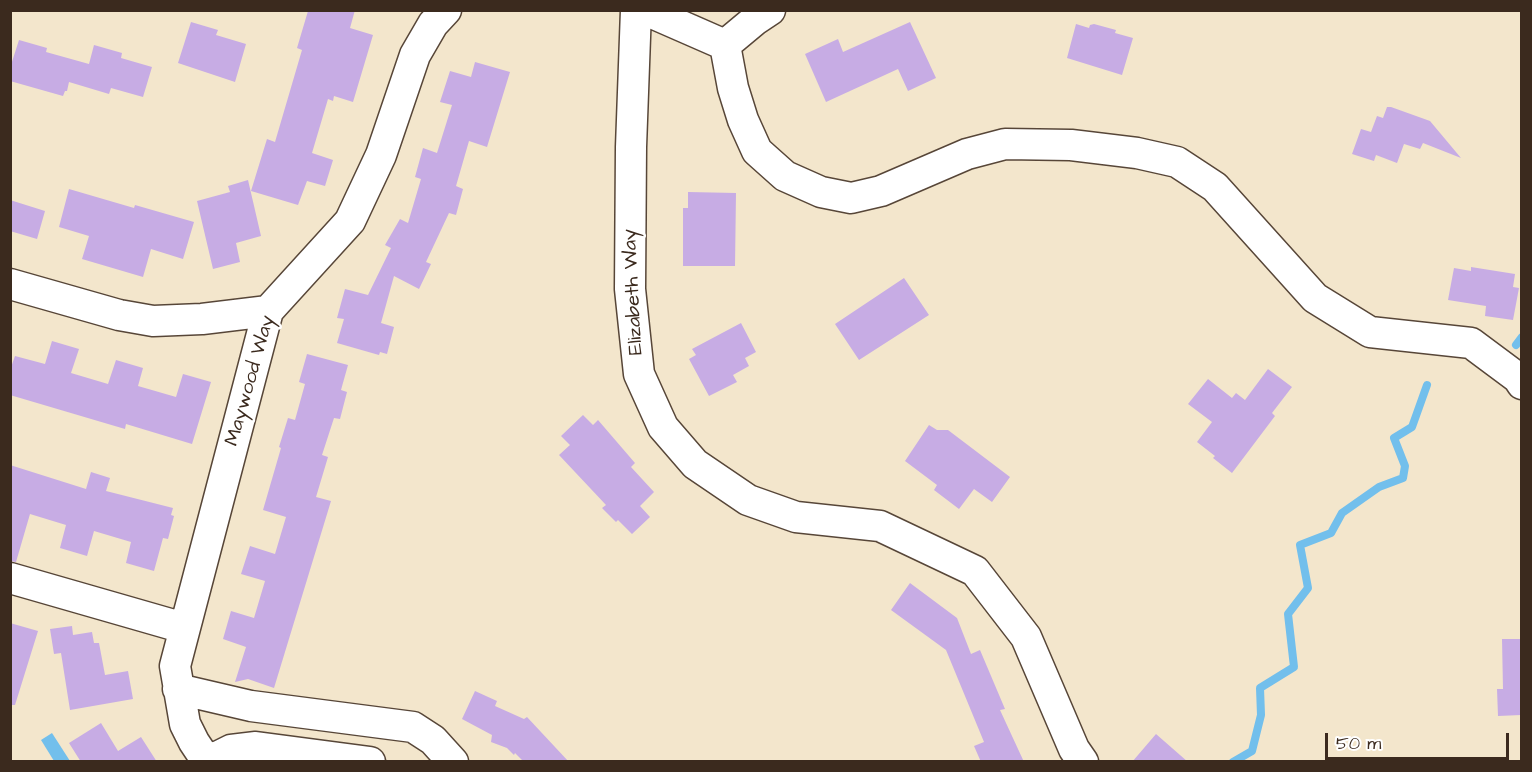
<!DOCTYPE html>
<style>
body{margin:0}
#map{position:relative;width:1532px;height:772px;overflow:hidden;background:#f3e6cc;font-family:"Architects Daughter",sans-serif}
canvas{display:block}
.frame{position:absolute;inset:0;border:12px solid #3b2a1e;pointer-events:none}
.scale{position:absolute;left:1325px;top:733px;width:184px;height:27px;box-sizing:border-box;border:3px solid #3b2a1e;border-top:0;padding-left:8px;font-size:18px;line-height:21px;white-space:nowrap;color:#3b2a1e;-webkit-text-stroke:4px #fff;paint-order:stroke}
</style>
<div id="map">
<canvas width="1532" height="772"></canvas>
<div class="frame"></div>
<div class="scale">50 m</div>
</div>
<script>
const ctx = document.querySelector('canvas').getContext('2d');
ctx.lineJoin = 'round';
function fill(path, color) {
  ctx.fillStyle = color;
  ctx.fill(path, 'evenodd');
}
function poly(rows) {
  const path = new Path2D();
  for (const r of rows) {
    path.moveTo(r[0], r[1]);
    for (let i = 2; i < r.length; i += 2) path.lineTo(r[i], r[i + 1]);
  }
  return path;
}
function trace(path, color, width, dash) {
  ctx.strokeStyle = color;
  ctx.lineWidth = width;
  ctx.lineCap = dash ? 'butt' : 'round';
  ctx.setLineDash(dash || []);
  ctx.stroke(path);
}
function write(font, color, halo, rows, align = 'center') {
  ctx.font = font + ' "Architects Daughter",sans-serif';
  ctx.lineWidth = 5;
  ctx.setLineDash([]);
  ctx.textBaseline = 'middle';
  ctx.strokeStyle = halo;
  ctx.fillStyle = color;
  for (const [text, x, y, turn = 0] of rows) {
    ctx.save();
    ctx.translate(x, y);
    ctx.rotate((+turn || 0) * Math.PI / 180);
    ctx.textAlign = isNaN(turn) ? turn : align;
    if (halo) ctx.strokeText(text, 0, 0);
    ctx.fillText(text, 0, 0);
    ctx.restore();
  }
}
fill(poly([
 [52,733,70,761,54,761,41,740]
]), '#72bfec');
trace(poly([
 [1516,345,1522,337],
 [1233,762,1252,751,1261,715,1260,688,1294,667,1288,614,1308,588,1300,545,1331,533,1342,513,1379,487,1403,478,1405,466,1394,438,1412,427,1427,385]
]), '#72bfec', 8);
fill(poly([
 [355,10,350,28,373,35,353,102,334,96,333,101,328,99,312,153,333,160,325,186,307,181,298,205,251,191,267,139,275,142,302,50,297,48,308,11],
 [191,22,218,30,216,35,246,44,235,82,178,63],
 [910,22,936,78,908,91,898,69,826,102,805,54,838,39,843,52],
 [1076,24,1089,28,1090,25,1094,24,1116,30,1115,33,1133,38,1122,75,1067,58],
 [19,40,47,48,46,52,89,64,94,45,122,53,121,58,152,67,143,97,111,88,109,94,69,82,67,91,65,91,63,96,10,81,10,68],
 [475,62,510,72,487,147,469,141,456,186,463,189,456,215,449,213,426,262,431,264,419,289,394,276,381,323,394,327,387,354,380,352,379,355,337,343,344,319,337,318,345,289,368,295,391,248,385,245,400,219,408,223,421,179,415,177,423,148,437,153,452,105,440,102,450,71,471,77],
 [1387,107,1391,107,1430,121,1461,158,1423,143,1420,149,1404,144,1397,163,1376,155,1374,161,1352,154,1361,129,1371,132,1377,116,1383,118],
 [248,180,261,236,236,243,240,262,213,269,197,201,230,192,228,186],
 [69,189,134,208,135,205,194,222,183,259,151,249,143,277,82,259,89,236,59,227],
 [688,192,736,193,735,266,683,266,683,208,688,208],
 [10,200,45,211,37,239,10,231],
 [1471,267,1515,274,1513,287,1519,288,1513,320,1485,316,1486,306,1448,300,1454,268,1471,271],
 [904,278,929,315,859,360,835,324],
 [741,323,756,352,745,358,749,366,733,375,737,382,709,396,689,359,696,355,692,349],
 [52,341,79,349,71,373,108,384,116,360,143,368,138,386,176,397,183,374,211,382,192,444,126,424,125,429,10,395,10,370,15,356,45,364],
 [307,354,348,365,341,390,347,392,340,419,334,418,322,455,328,457,316,497,331,501,274,688,248,679,235,682,246,647,223,639,231,611,254,618,265,581,241,574,250,546,275,554,286,517,263,510,281,448,279,447,288,418,295,420,305,384,299,382],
 [1268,369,1292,387,1272,413,1275,416,1232,473,1213,458,1215,456,1197,442,1212,422,1188,404,1208,379,1232,398,1236,393,1245,400],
 [583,415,593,425,598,420,635,463,631,467,654,492,640,506,650,517,632,534,618,520,616,522,602,508,606,505,559,455,570,445,561,436],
 [929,425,937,430,948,430,1010,477,992,502,974,489,959,509,934,490,937,485,905,461],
 [10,465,86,489,91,472,110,478,106,491,173,508,171,515,174,516,168,539,163,538,154,571,126,563,131,542,94,531,87,556,60,548,66,525,30,514,16,562,10,561],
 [910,583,957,618,971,654,980,650,1005,709,1000,710,1024,762,981,762,974,746,984,742,946,650,891,610],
 [10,623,38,631,15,705,10,705],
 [72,626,73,635,92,632,94,643,99,643,105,675,128,671,133,699,70,710,61,653,54,654,50,629],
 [1502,639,1521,639,1521,715,1498,716,1497,689,1503,689],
 [475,691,497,701,495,706,524,719,527,717,569,762,524,762,515,753,514,755,507,748,491,742,492,735,462,719],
 [101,723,118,751,141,737,157,762,81,762,69,743],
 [1156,734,1188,762,1132,762]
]), '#c7ace4');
const minor = poly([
 [636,10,631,147,630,289,639,374,663,427,695,464,748,500,796,517,880,526,975,571,1026,637,1074,749,1083,762],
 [645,10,725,45],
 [770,10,755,20,725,45,733,88,743,120,757,151,785,176,821,192,851,198,881,191,967,154,1005,144,1071,145,1137,153,1177,162,1215,187,1315,298,1370,332,1471,343,1518,378,1522,384],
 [10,284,119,315,153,321,202,319,268,311],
 [10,578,184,628],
 [178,689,251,706,413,727,433,740,453,762],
 [370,762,256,747,231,750,213,759,202,754,194,742,185,724,175,666,268,311,350,221,381,155,415,55,433,24,446,10]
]);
trace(minor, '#574638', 33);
trace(minor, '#fff', 30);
write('20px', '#3b2a1e', '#fff', [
 ["Elizabeth Way",634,292,-93],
 ["Maywood Way",251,381,-74]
]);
</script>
